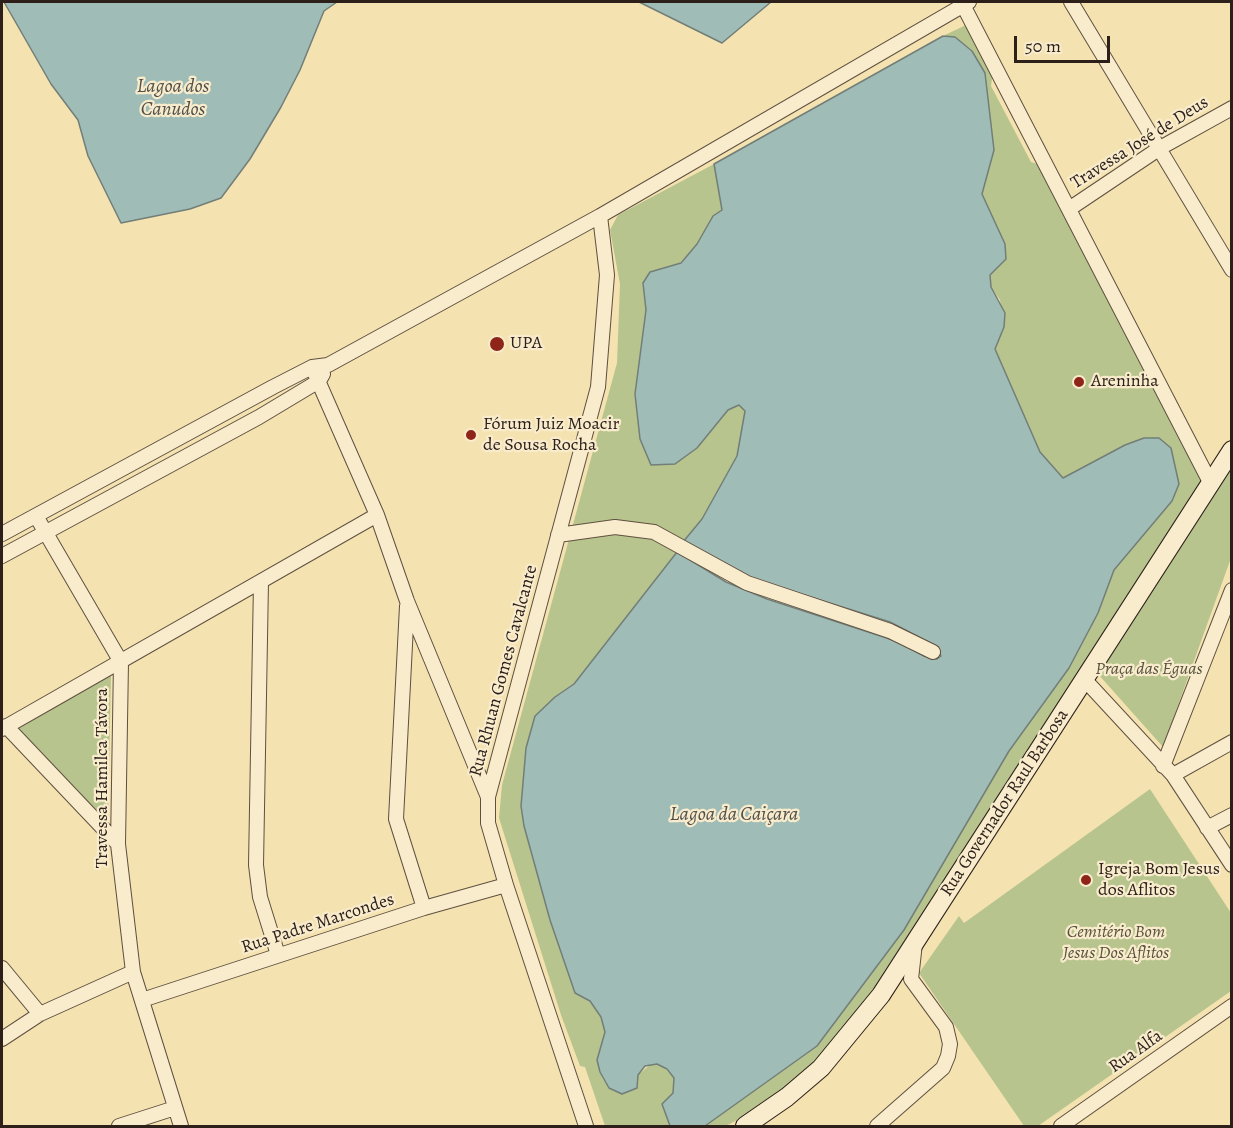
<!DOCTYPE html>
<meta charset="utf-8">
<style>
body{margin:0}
#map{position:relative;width:1233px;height:1128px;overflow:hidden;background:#f5e2b1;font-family:Alegreya,serif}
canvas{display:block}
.frame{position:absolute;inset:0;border:3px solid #2d201b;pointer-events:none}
.scale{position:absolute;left:1014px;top:36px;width:96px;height:27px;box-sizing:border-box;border:3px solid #2d201b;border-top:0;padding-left:8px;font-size:18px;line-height:21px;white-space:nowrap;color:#2d201b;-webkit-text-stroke:4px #f8eccc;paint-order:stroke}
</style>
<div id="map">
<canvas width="1233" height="1128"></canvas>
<div class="frame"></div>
<div class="scale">50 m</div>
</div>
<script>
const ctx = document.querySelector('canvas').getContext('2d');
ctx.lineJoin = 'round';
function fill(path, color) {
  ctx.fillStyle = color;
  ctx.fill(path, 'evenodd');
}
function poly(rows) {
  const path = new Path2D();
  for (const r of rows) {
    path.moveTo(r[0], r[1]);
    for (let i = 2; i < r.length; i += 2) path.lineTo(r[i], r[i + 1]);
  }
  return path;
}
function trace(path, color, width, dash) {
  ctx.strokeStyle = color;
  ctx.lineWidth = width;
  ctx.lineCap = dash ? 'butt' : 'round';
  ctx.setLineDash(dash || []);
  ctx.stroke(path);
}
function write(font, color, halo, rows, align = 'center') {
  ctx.font = font + ' Alegreya,serif';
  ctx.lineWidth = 4.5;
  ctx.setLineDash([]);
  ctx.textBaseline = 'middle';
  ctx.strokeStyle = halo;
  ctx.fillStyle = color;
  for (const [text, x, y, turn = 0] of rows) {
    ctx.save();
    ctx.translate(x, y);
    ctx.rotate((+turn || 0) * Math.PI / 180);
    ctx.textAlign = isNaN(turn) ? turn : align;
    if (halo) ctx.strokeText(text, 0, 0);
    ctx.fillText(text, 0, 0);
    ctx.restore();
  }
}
fill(poly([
 [966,25,993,72,991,86,1031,162,1044,166,1202,481,891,971,806,1071,750,1113,726,1126,705,1126,817,1046,904,930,1009,751,1069,668,1098,613,1114,570,1172,501,1082,469,1062,478,1040,452,994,349,1004,327,1000,300,991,287,990,275,1006,259,1005,244,982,194,994,150,985,73,972,50,955,37,943,36],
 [714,164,722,210,713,216,697,244,680,263,650,272,643,283,646,310,635,395,640,439,675,463,697,448,728,410,739,405,746,411,737,456,702,519,574,684,555,697,521,806,550,920,575,992,590,1001,601,1017,605,1032,597,1060,604,1081,637,1088,638,1075,651,1064,662,1065,674,1078,673,1093,662,1104,670,1126,605,1126,585,1067,580,1066,561,1015,499,818,502,785,617,363,620,284,610,230,618,215],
 [1231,468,1231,558,1163,747,1098,674],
 [111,674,108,826,17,730],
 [1150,789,1231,913,1231,991,1038,1126,1024,1126,919,973,959,916,964,923]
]), '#b8c48e');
const water = poly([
 [4,2,337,2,324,11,300,70,281,107,250,159,221,198,190,209,121,223,88,156,78,120,51,84,4,2],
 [639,2,771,2,722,43,639,2],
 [943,36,955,37,972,51,985,73,994,150,982,194,1005,244,1006,259,990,275,991,287,1005,313,1004,327,995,349,1040,452,1063,478,1125,445,1144,438,1159,438,1171,448,1179,484,1172,501,1114,570,1098,613,1069,668,1009,751,904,930,817,1046,705,1126,670,1126,662,1104,673,1093,674,1078,667,1069,657,1064,645,1066,638,1075,637,1088,622,1094,609,1088,600,1072,597,1060,605,1032,601,1017,590,1001,575,993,550,920,524,826,521,806,526,748,535,716,555,697,574,684,677,552,726,582,767,599,902,643,924,656,937,659,941,656,936,646,890,622,750,578,683,542,702,519,737,456,745,411,739,405,728,410,697,448,675,464,651,465,640,439,635,394,646,310,643,283,650,272,681,263,697,244,713,216,722,210,714,164,943,36]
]);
fill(water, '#a0bcb6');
trace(water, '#727e78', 1.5);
const street = poly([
 [1071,2,1232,270],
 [963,5,1210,482],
 [1069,209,1160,148,1232,108],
 [312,367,377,515,407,601,488,797],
 [36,516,121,662,118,844,133,972,181,1126],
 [2,534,273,387,312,367,328,365,600,216,969,2],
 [558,535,615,527,654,532,747,583,890,631,933,652],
 [2,556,259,417,319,381,323,374],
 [261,582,256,865,260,897,278,955],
 [407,606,396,819,424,908],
 [1085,680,1173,775,1232,865],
 [6,726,118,844],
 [2,729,377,515],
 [1163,766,1232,590],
 [1173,775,1232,742],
 [1207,828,1232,815],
 [2,968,40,1014],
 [142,1000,424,908,506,885],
 [2,1039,40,1014,133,972],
 [119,1126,175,1108],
 [586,1126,506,885,488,823,488,797,598,387,607,275,600,216],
 [877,1126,943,1068,948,1056,950,1044,946,1027,911,979,915,943],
 [1061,1126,1232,1006]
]);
const secondary = poly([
 [745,1126,787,1097,821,1068,881,995,1232,450]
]);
trace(street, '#5f5040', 16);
trace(secondary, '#2d201b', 20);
trace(street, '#f8eccc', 14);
trace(secondary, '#f8eccc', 18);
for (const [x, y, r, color] of [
 [497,344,8,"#8f2418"],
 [1079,382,6,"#8f2418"],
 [471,435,6,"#8f2418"],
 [1086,880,6,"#8f2418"]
]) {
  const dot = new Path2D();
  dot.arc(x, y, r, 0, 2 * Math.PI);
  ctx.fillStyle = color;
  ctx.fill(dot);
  trace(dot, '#f8eccc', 2);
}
write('18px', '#2d201b', '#f8eccc', [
 ["Travessa José de Deus",1140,143,-32],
 ["Rua Rhuan Gomes Cavalcante",504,671,-75],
 ["Travessa Hamilca Távora",103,778,-90],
 ["Rua Governador Raul Barbosa",1005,803,-57],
 ["Rua Padre Marcondes",318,924,-18],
 ["Rua Alfa",1136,1052,-35]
]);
write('18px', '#2d201b', '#f8eccc', [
 ["UPA",510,344],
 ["Areninha",1091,382],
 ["Fórum Juiz Moacir",483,425],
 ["de Sousa Rocha",483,446],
 ["Igreja Bom Jesus",1098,870],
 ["dos Aflitos",1098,891]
], 'left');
write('italic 18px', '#57513e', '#f8eccc', [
 ["Praça das Éguas",1149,670],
 ["Cemitério Bom",1116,933],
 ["Jesus Dos Aflitos",1116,954]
]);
write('italic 20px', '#504f4a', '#f8eccc', [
 ["Lagoa dos",173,87],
 ["Canudos",173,110],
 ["Lagoa da Caiçara",734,815]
]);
</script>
